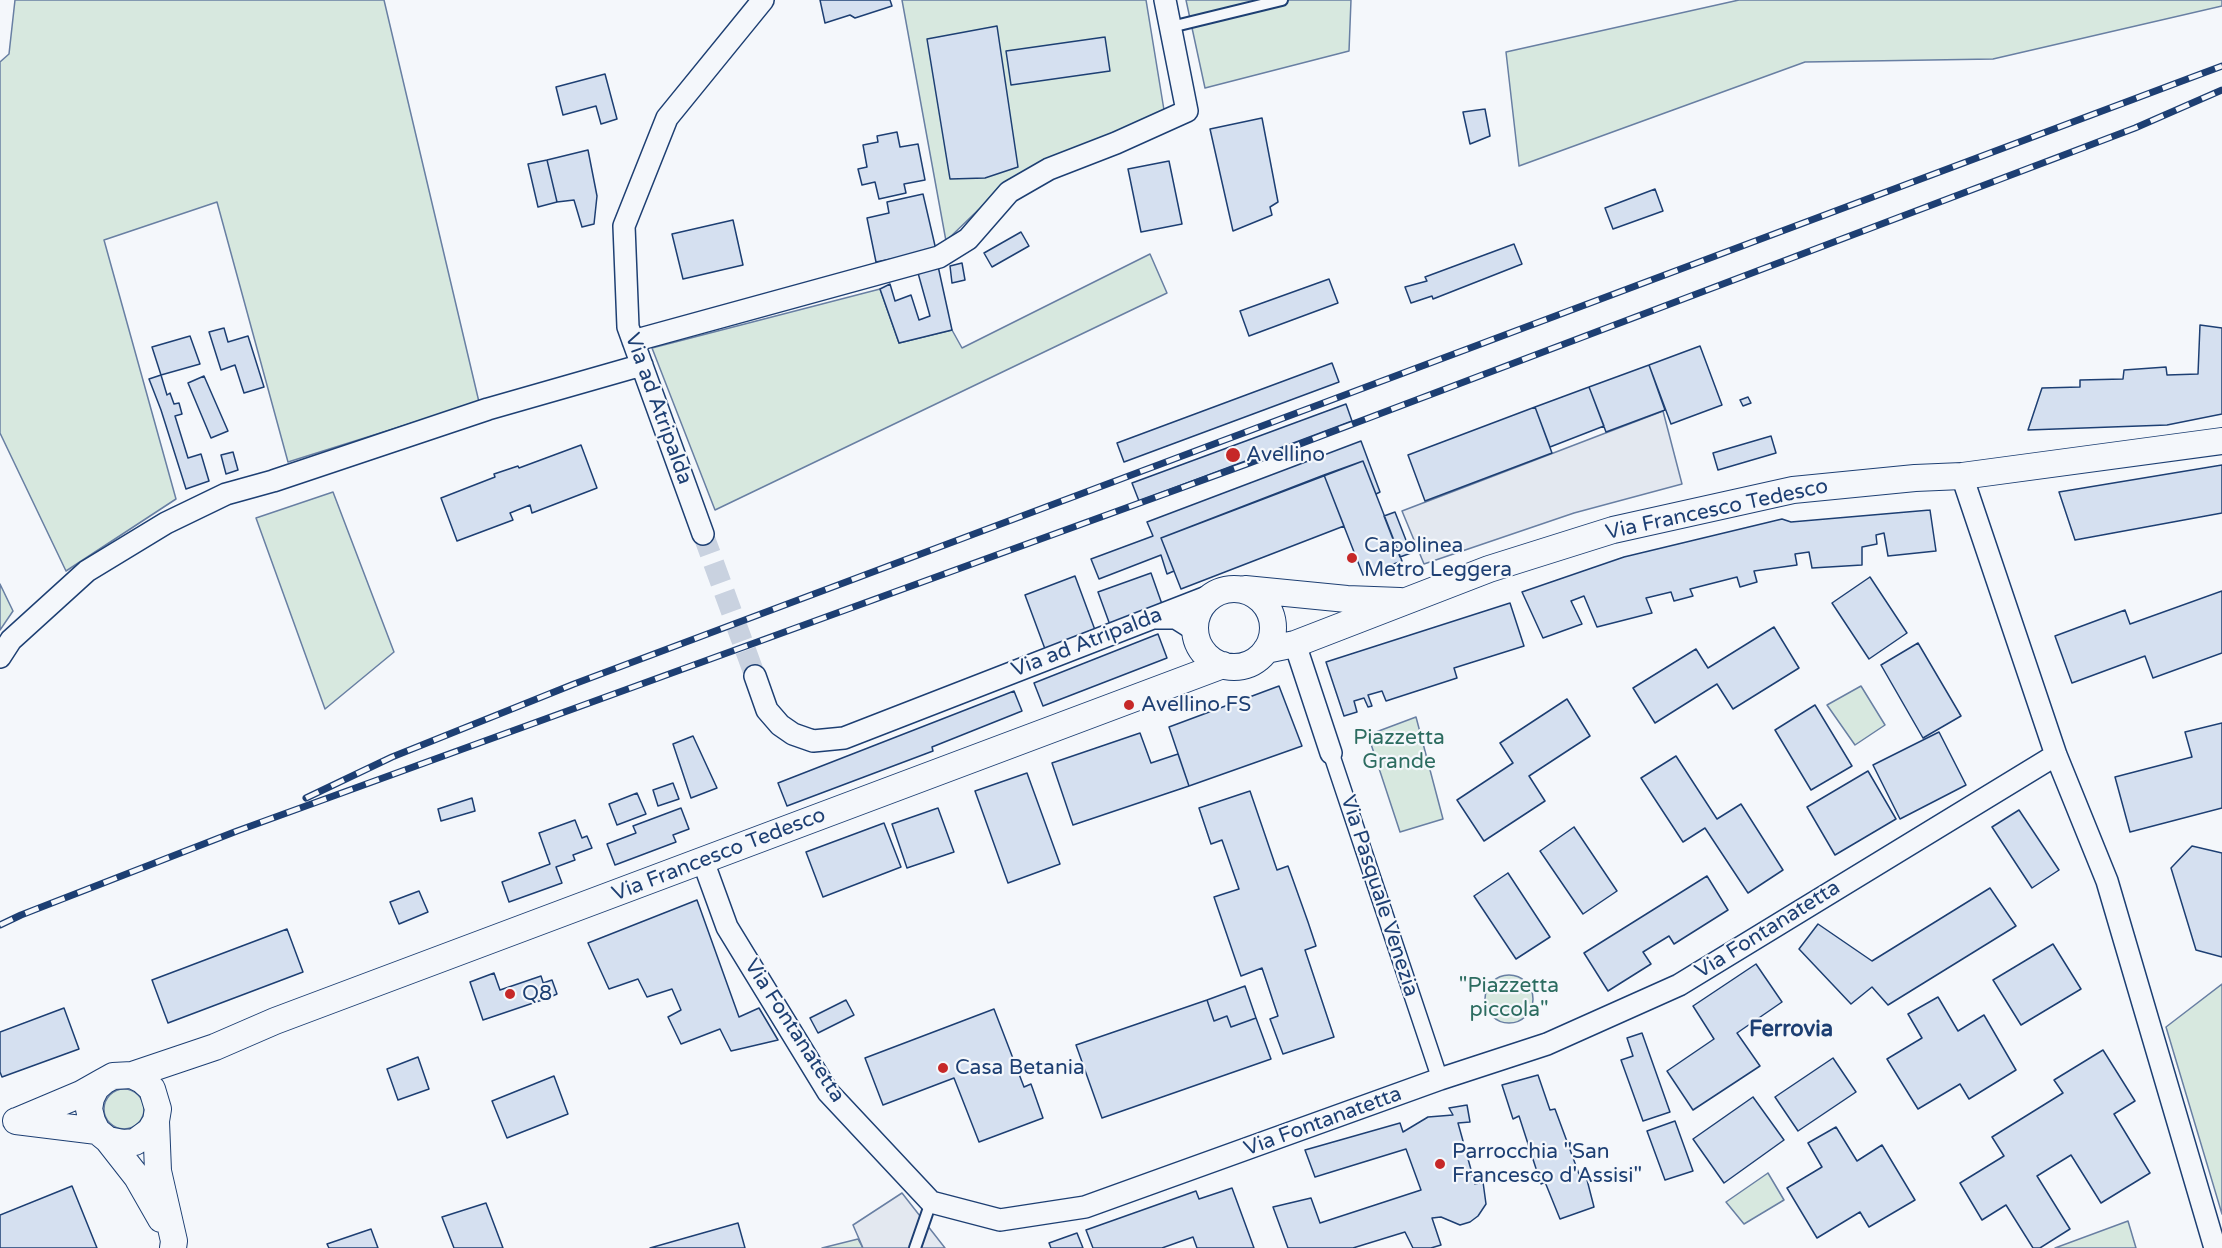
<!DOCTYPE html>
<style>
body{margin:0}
canvas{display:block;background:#f4f7fb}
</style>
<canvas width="2222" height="1248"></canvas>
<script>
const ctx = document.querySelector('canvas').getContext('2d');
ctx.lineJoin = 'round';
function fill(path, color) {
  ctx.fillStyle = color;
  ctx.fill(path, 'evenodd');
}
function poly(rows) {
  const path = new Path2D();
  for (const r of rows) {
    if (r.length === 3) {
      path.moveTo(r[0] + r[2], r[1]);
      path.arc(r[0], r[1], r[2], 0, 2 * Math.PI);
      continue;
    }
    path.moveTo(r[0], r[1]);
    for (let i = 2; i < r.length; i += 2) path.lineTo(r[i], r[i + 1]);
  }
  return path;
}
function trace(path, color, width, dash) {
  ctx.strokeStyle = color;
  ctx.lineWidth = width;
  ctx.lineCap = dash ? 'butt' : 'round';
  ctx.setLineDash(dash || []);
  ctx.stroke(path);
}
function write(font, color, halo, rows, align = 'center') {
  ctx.font = font + ' "Varela Round",sans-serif';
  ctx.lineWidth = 4.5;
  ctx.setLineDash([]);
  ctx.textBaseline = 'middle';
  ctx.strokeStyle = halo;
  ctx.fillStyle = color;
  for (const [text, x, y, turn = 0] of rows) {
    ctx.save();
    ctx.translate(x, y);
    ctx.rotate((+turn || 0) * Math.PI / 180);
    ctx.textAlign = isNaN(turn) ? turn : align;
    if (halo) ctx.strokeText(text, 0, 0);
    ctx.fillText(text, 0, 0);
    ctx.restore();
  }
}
const green = poly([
 [15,0,384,0,479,402,288,462,217,202,104,240,176,499,66,571,0,433,0,62,9,54,15,0],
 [902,0,1146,0,1164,110,1000,189,946,241,902,0],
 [1186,0,1351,0,1349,51,1205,88,1186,0],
 [1739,0,2222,0,2222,6,1993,59,1805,62,1519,166,1506,52,1739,0],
 [1150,254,1167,293,715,510,652,348,880,289,899,343,952,330,962,348,1150,254],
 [333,492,394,652,325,709,256,518,333,492],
 [0,584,13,611,0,630,0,584],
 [1861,686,1885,725,1855,745,1827,705,1861,686],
 [1416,717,1443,819,1400,832,1368,735,1416,717],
 [1509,999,24],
 [2222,984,2222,1214,2166,1027,2222,984],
 [124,1109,20],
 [1768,1173,1784,1200,1744,1224,1726,1202,1768,1173],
 [2128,1221,2136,1248,2055,1248,2128,1221],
 [858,1239,863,1248,822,1248,858,1239]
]);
fill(green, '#d7e8df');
trace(green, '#687fa3', 1.5);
const parking = poly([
 [1663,411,1682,484,1574,513,1424,564,1402,511,1663,411],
 [902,1193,945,1248,863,1248,853,1225,902,1193]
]);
fill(parking, '#e3e8f0');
trace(parking, '#687fa3', 1.5);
const building = poly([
 [820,0,890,0,892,6,855,18,850,15,825,23,820,0],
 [997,26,1018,167,985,178,950,179,927,39,997,26],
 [1105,37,1110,71,1011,85,1006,51,1105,37],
 [605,74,617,119,601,124,596,106,563,115,556,87,605,74],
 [1485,109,1490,136,1470,144,1463,112,1485,109],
 [1262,118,1278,202,1270,207,1272,215,1233,231,1210,129,1262,118],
 [897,132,900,147,918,144,925,180,904,184,906,193,879,199,875,182,862,185,858,169,867,167,863,145,878,142,877,136,897,132],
 [588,150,597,196,594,224,582,227,574,200,557,202,547,160,588,150],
 [547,160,557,202,538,207,528,164,547,160],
 [1169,161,1182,224,1141,232,1128,169,1169,161],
 [1655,189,1663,211,1613,229,1605,208,1655,189],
 [923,194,936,250,876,262,867,218,889,213,887,202,923,194],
 [733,220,743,265,683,279,672,234,733,220],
 [1021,232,1029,246,992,267,984,253,1021,232],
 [1514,244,1522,264,1433,299,1432,296,1411,303,1405,287,1427,281,1425,277,1514,244],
 [962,263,965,280,952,283,950,266,962,263],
 [938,266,952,330,899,343,880,289,890,284,895,301,911,295,919,320,930,316,918,273,938,266],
 [1329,279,1338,303,1249,336,1240,311,1329,279],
 [2200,325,2222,328,2222,414,2167,425,2028,430,2042,388,2080,387,2080,380,2123,379,2124,370,2166,367,2167,375,2198,374,2200,325],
 [224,328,228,342,248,336,264,387,244,393,235,365,221,370,209,332,224,328],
 [190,336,200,364,161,375,152,347,190,336],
 [1700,346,1722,405,1671,424,1649,365,1700,346],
 [1332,363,1339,382,1124,462,1117,443,1332,363],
 [1649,365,1665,410,1606,432,1589,387,1649,365],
 [161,375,167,395,170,393,174,404,179,403,182,414,175,416,188,458,201,454,209,481,186,489,161,410,149,379,161,375],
 [204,376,228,431,211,438,188,383,204,376],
 [1589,387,1604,426,1550,447,1535,407,1589,387],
 [1748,397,1751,403,1743,406,1740,400,1748,397],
 [1346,404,1352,421,1139,501,1132,483,1346,404],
 [1535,407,1552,453,1425,501,1408,455,1535,407],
 [1771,436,1776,453,1718,470,1713,453,1771,436],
 [1361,441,1380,492,1376,494,1363,461,1161,538,1174,571,1167,574,1161,555,1099,579,1091,559,1153,536,1147,522,1361,441],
 [581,445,597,488,532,513,530,505,510,513,513,520,457,541,441,498,495,477,494,474,518,466,519,468,581,445],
 [233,452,238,470,226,474,221,455,233,452],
 [1363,461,1402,561,1363,575,1324,475,1363,461],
 [2222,465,2222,513,2075,540,2059,492,2222,465],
 [1324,475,1344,526,1181,589,1161,538,1324,475],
 [1930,510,1936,551,1888,556,1884,533,1876,535,1877,544,1862,547,1862,565,1812,568,1809,552,1795,554,1797,565,1754,571,1757,582,1740,587,1737,577,1690,589,1693,596,1674,601,1671,592,1646,598,1652,613,1597,627,1584,596,1571,601,1582,624,1543,638,1522,592,1624,557,1782,519,1791,522,1930,510],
 [1395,512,1411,553,1400,557,1384,516,1395,512],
 [1151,573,1163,607,1110,625,1098,592,1151,573],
 [1075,576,1095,630,1045,649,1025,595,1075,576],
 [1870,577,1907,633,1869,659,1832,603,1870,577],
 [2222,591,2222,653,2153,678,2145,656,2072,683,2055,636,2125,610,2130,624,2222,591],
 [1510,603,1524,646,1454,668,1457,678,1386,701,1382,691,1368,695,1372,706,1368,707,1364,698,1354,701,1357,712,1344,716,1326,662,1510,603],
 [1774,627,1799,668,1733,709,1717,684,1655,723,1633,688,1696,649,1708,668,1774,627],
 [1158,634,1167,658,1043,706,1034,683,1158,634],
 [1918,643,1961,716,1923,738,1881,665,1918,643],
 [1279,686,1302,746,1189,786,1169,727,1279,686],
 [1014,691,1022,711,932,747,933,751,787,806,778,783,1014,691],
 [1567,699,1590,736,1529,776,1545,801,1484,841,1457,800,1513,763,1500,743,1567,699],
 [1815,705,1852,766,1811,790,1775,730,1815,705],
 [2222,723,2222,808,2130,832,2115,777,2192,757,2185,732,2222,723],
 [1939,732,1966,785,1900,819,1873,765,1939,732],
 [1140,733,1151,763,1178,754,1189,786,1073,825,1052,763,1140,733],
 [693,736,717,788,691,798,673,744,693,736],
 [1676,756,1717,819,1741,804,1783,870,1748,893,1705,828,1683,842,1641,778,1676,756],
 [1868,771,1896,819,1835,855,1807,807,1868,771],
 [1027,773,1060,864,1008,883,975,791,1027,773],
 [673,783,679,799,658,806,653,790,673,783],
 [1250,791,1277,870,1288,866,1308,922,1316,946,1305,950,1334,1037,1283,1054,1270,1019,1278,1016,1262,968,1241,976,1214,897,1239,889,1222,840,1211,844,1199,808,1250,791],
 [637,793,646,814,617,825,609,804,637,793],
 [472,798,475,811,441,821,438,809,472,798],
 [681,808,689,829,673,835,676,842,615,865,607,844,636,833,633,826,681,808],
 [938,808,954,852,907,868,892,824,938,808],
 [2019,810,2059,870,2032,888,1992,827,2019,810],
 [575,820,582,838,587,836,592,848,573,855,575,860,556,867,562,883,509,902,502,882,550,864,539,833,575,820],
 [884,823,901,867,823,897,806,852,884,823],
 [1574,827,1617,891,1583,914,1540,851,1574,827],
 [2192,846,2222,853,2222,957,2196,950,2171,868,2192,846],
 [1508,873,1550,937,1516,959,1474,896,1508,873],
 [1707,876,1728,910,1674,944,1669,936,1643,952,1651,964,1608,991,1584,953,1707,876],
 [1990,888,2016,926,1888,1005,1872,987,1851,1004,1799,949,1818,924,1872,961,1990,888],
 [419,891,428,912,399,924,390,902,419,891],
 [697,900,739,1017,759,1008,778,1040,731,1051,720,1029,681,1044,668,1017,681,1010,672,989,647,997,638,979,609,989,588,943,697,900],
 [287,929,303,972,168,1023,152,980,287,929],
 [2053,944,2081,989,2021,1025,1993,980,2053,944],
 [1756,964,1782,1002,1737,1033,1760,1066,1693,1110,1667,1071,1714,1039,1693,1006,1756,964],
 [494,973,500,990,541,976,548,998,483,1020,470,982,494,973],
 [552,980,557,994,548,998,543,983,552,980],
 [1245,986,1256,1018,1231,1027,1227,1016,1214,1021,1207,1000,1245,986],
 [1938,997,1958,1031,1984,1015,2016,1070,1969,1099,1960,1084,1918,1109,1887,1059,1922,1038,1908,1014,1938,997],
 [846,1000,854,1015,818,1033,810,1018,846,1000],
 [1207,1000,1214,1021,1227,1016,1231,1027,1256,1018,1271,1059,1102,1118,1076,1045,1207,1000],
 [64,1008,79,1049,2,1077,0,1072,0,1032,64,1008],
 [994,1009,1024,1087,1031,1084,1043,1118,979,1142,954,1078,883,1105,865,1058,994,1009],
 [1642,1033,1670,1112,1643,1121,1621,1060,1633,1056,1627,1038,1642,1033],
 [2103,1050,2135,1101,2114,1114,2150,1173,2101,1203,2071,1155,2037,1176,2070,1229,2040,1248,2033,1248,2006,1205,1982,1220,1960,1183,2004,1156,1992,1137,2063,1093,2054,1080,2103,1050],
 [418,1057,429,1089,398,1100,387,1069,418,1057],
 [1833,1058,1856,1092,1798,1131,1775,1097,1833,1058],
 [1538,1075,1550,1110,1555,1109,1579,1174,1585,1172,1594,1207,1560,1219,1545,1182,1541,1184,1519,1116,1513,1119,1502,1085,1538,1075],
 [554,1076,568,1114,507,1138,492,1101,554,1076],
 [1753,1097,1784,1140,1724,1183,1693,1139,1753,1097],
 [1467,1105,1470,1122,1458,1123,1475,1184,1483,1182,1486,1204,1478,1216,1470,1222,1460,1225,1441,1217,1432,1218,1441,1245,1431,1248,1413,1248,1405,1232,1353,1248,1288,1248,1273,1207,1311,1198,1320,1223,1421,1190,1406,1149,1315,1177,1305,1150,1400,1123,1403,1132,1428,1117,1453,1115,1449,1108,1467,1105],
 [1675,1121,1693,1171,1665,1180,1647,1131,1675,1121],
 [1836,1127,1857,1161,1882,1145,1915,1200,1869,1227,1860,1212,1817,1238,1787,1188,1822,1167,1808,1143,1836,1127],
 [72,1186,97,1248,0,1248,0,1215,72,1186],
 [1232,1188,1254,1248,1197,1248,1193,1237,1162,1248,1093,1248,1086,1230,1196,1191,1199,1199,1232,1188],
 [486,1203,503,1248,454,1248,442,1217,486,1203],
 [738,1223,745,1248,650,1248,738,1223],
 [371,1229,378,1248,329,1248,327,1244,371,1229],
 [1077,1233,1083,1248,1051,1248,1049,1243,1077,1233]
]);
fill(building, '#d5e0f0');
trace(building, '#1d3f73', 1.5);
trace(poly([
 [703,534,755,676]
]), '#c9d2e0', 21, [21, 10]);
const service = poly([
 [1171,27,1282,0],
 [915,1248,931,1202]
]);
const pedestrian = poly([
 [1331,753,1440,1079]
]);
const minor = poly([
 [633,341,939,257,968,239,1009,192,1049,169,1116,143,1187,111,1165,0],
 [1962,476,2056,755,2107,881,2215,1248],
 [703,534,628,327,624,226,667,118,763,0],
 [1156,618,1176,618,1195,630],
 [1295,644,1331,753],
 [0,657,11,640,87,571,166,523,226,494,273,481,488,409,642,365],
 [755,676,767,710,780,725,793,734,813,741,844,738,1212,595],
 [703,861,727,927,828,1092,931,1202,1000,1220,1085,1207,1440,1079,1547,1044,1679,985,2056,755]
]);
const tertiary = poly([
 [1245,589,1347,599,1400,601],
 [1234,628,39],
 [1266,650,1295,644,1489,569,1613,530,1793,490,1915,478,1962,476,2222,441],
 [132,1075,215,1047,275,1021,1223,665],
 [16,1121,97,1131,108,1140,123,1143,135,1142,150,1131,156,1121,158,1109,152,1089,142,1080,132,1075,113,1076,104,1081,96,1088,91,1098,89,1109,92,1121,97,1131],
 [17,1121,81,1094,104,1081],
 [156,1121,158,1171,174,1241,173,1248],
 [108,1140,137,1177,161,1219]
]);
trace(service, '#1d3f73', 14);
trace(pedestrian, '#1d3f73', 18);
trace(minor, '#1d3f73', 24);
trace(tertiary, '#1d3f73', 28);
trace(service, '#f4f7fb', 10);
trace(pedestrian, '#f4f7fb', 15);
trace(minor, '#f4f7fb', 21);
trace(tertiary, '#f4f7fb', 26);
const rail = poly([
 [306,798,392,757,574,684,2222,66],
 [0,925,21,915,237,831,1247,464,2048,161,2135,128,2222,90]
]);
trace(rail, '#1d3f73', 7);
trace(rail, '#f4f7fb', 4.5, [14]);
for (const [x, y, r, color] of [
 [1233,455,8,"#c62828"],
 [1352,558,6,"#c62828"],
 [1129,705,6,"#c62828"],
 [510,994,6,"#c62828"],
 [943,1068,6,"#c62828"],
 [1440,1164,6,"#c62828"]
]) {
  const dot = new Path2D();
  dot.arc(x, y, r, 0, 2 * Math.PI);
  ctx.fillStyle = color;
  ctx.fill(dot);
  trace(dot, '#f4f7fb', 2);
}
write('21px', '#1d3f73', '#f4f7fb', [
 ["Via ad Atripalda",658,409,70],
 ["Via Francesco Tedesco",1717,510,-12],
 ["Via ad Atripalda",1087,643,-21],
 ["Via Francesco Tedesco",719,855,-21],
 ["Via Pasquale Venezia",1379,896,72],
 ["Via Fontanatetta",1768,930,-32],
 ["Via Fontanatetta",794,1031,57],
 ["Via Fontanatetta",1323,1122,-20]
]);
write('21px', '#1d3f73', '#f4f7fb', [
 ["Avellino",1246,455],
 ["Capolinea",1364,546],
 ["Metro Leggera",1364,570],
 ["Avellino FS",1141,705],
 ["Q8",522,994],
 ["Casa Betania",955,1068],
 ["Parrocchia \"San",1452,1152],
 ["Francesco d'Assisi\"",1452,1176]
], 'left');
write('21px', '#2c6c60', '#f4f7fb', [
 ["Piazzetta",1399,738],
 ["Grande",1399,762],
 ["\"Piazzetta",1509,986],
 ["piccola\"",1509,1010]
]);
write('bold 22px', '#1d3f73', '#f4f7fb', [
 ["Ferrovia",1791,1030]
]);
</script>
